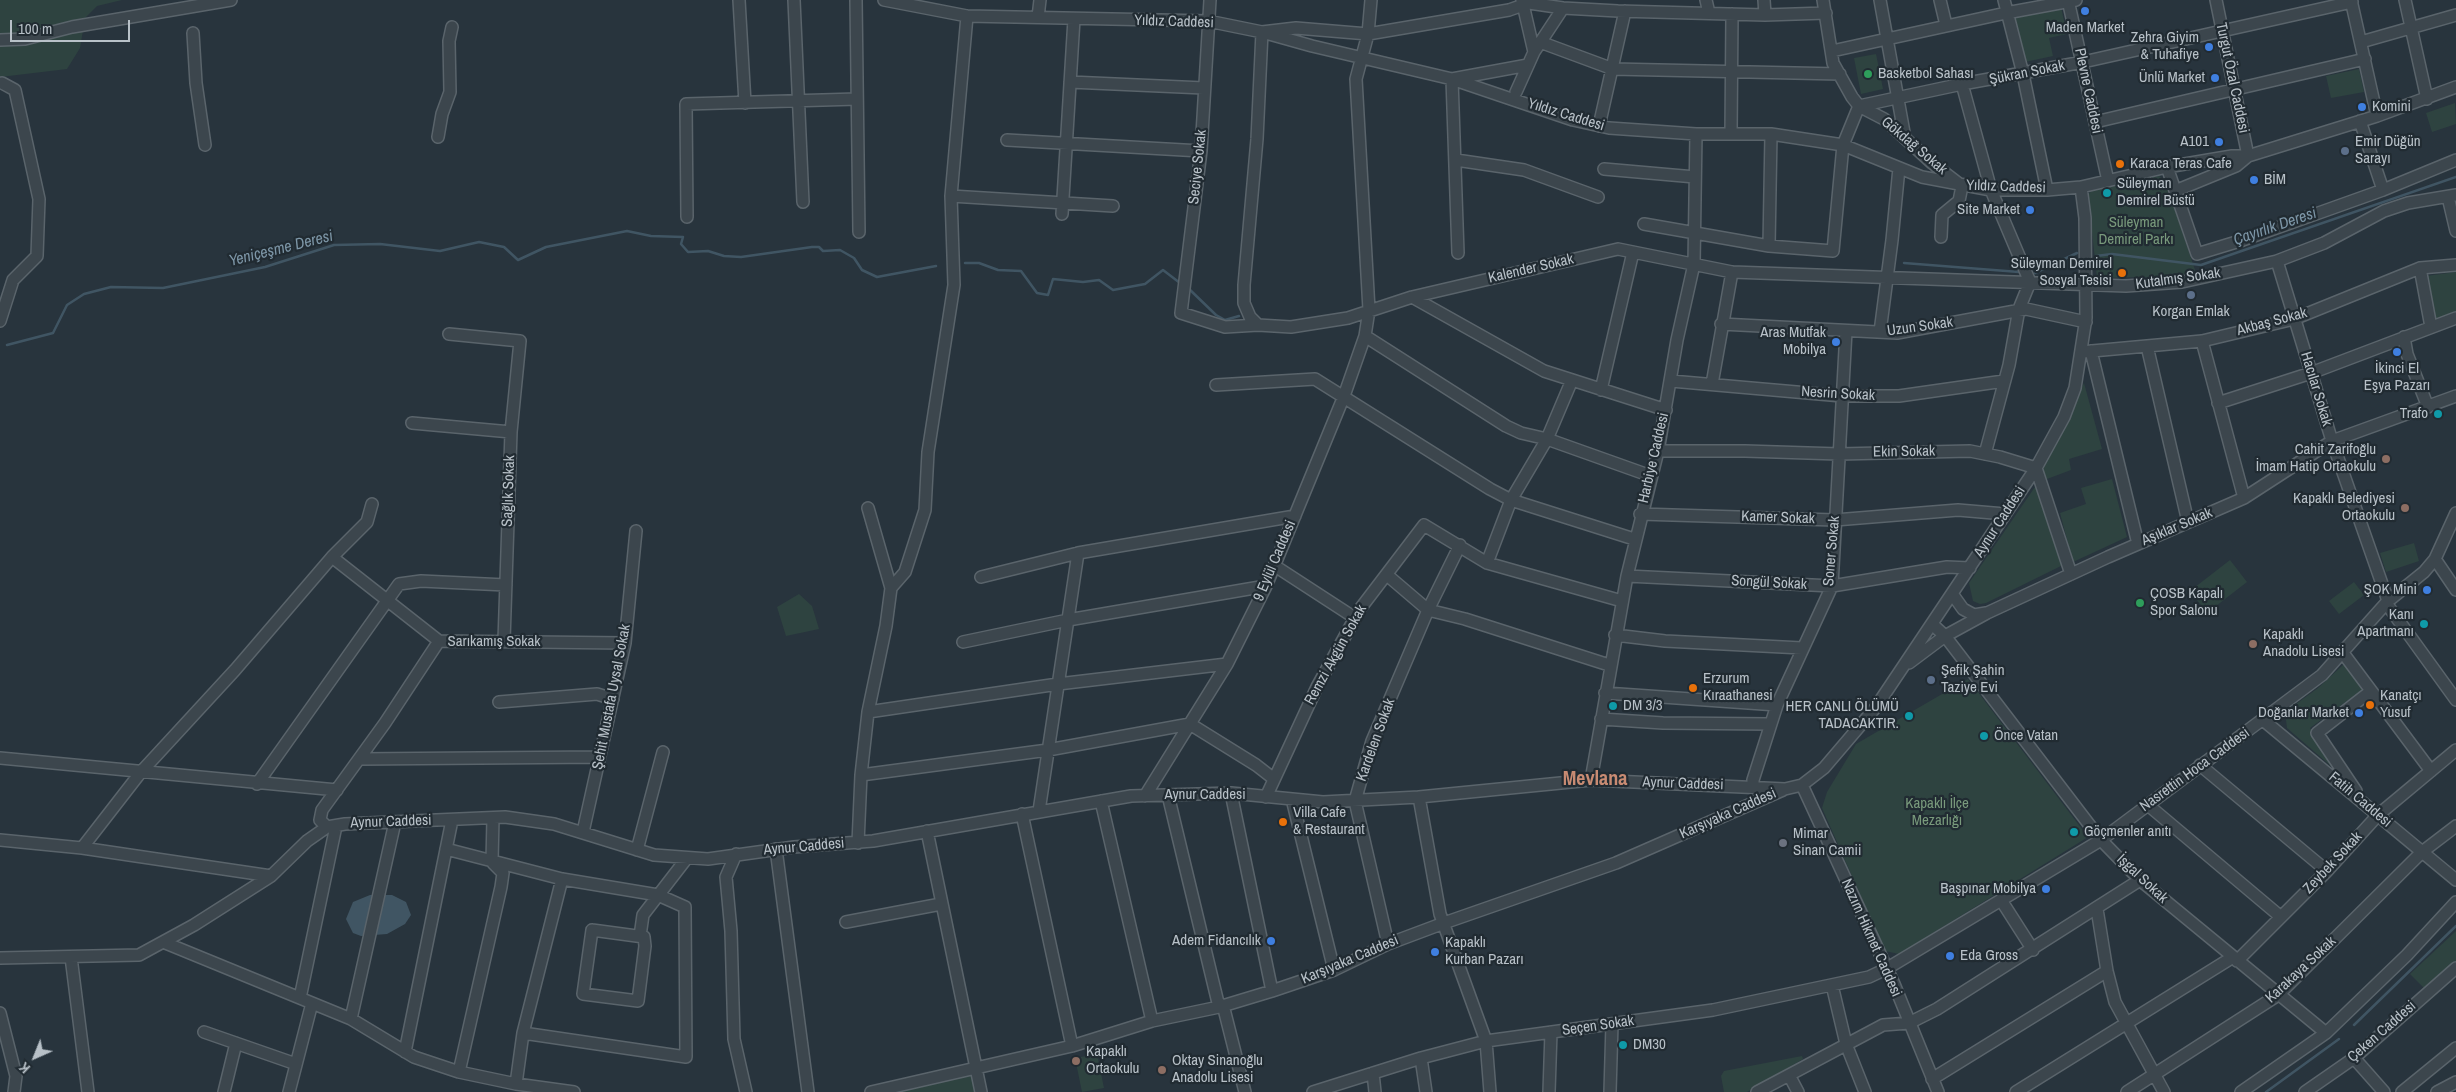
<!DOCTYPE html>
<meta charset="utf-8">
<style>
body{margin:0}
#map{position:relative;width:2456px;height:1092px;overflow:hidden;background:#28343d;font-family:"Archivo Narrow",sans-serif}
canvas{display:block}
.north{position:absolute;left:10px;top:1032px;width:50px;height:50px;-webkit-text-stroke:4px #212b32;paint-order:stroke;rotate:224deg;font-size:14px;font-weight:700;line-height:20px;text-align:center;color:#b8c1c8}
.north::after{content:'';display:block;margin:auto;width:18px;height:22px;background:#b8c1c8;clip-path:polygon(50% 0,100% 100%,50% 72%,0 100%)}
.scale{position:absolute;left:10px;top:20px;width:120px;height:22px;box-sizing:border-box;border:2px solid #b8c1c8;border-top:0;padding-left:6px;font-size:15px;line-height:18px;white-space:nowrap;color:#b8c1c8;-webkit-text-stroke:4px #212b32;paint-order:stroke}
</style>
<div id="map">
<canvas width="2456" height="1092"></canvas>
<div class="north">K</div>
<div class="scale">100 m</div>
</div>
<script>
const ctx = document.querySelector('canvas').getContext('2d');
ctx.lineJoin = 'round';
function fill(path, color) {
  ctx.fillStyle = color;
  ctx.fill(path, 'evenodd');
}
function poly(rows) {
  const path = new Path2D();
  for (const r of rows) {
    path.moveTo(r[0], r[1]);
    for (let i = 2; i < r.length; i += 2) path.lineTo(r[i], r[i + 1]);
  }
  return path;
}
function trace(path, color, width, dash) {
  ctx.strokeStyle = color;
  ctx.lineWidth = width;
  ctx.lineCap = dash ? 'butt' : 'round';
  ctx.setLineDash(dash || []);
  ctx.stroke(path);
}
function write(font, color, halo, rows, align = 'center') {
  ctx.font = font + ' "Archivo Narrow",sans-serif';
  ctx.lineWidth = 4.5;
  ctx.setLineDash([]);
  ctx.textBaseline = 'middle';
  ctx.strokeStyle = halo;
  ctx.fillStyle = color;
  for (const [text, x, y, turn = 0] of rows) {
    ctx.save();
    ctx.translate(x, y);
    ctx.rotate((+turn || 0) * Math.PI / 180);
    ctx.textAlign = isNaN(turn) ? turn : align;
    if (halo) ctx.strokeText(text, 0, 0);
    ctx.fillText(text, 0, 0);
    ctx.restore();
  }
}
fill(poly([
 [0,0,122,0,97,6,85,18,80,48,67,69,0,77],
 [2061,7,2067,34,2049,38,2053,56,2025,62,2014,17],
 [1876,54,1883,89,1861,94,1854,58],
 [2359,69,2364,92,2331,98,2326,76],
 [2455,103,2456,124,2432,132,2426,113],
 [2159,176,2165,180,2197,276,2097,278,2088,195,2092,190],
 [2456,272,2456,314,2436,321,2426,276],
 [2084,383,2102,449,2069,459,2071,470,2047,479,2042,471],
 [2112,479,2127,537,2073,562,2060,513,2086,504,2081,488],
 [2037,484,2063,565,1986,603,1980,604,1973,601,1969,583],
 [2414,543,2419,561,2386,572,2380,553],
 [2230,560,2247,582,2207,613,2190,591],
 [2354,582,2364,595,2339,614,2329,601],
 [799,594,812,606,819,629,786,636,777,607],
 [2343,665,2347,666,2361,684,2362,690,2310,728,2341,771,2339,773,2287,728,2285,712,2318,688],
 [1968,679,2088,837,1899,954,1885,951,1822,808,1827,792,1856,744],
 [2456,931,2456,961,2424,988,2410,974],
 [1097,1054,1104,1088,1082,1092,1075,1058],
 [1802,1056,1803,1059,1747,1092,1724,1092,1721,1076,1724,1071],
 [972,1073,976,1092,903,1092,904,1089]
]), '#2e4340');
fill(poly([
 [370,895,392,895,406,902,411,915,405,924,387,934,361,936,353,933,346,919,353,902]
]), '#405563');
trace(poly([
 [2096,256,2112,254,2201,265,2456,177],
 [965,263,979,263,998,270,1021,271,1037,293,1048,295,1053,279,1083,282,1099,280,1113,290,1145,284,1163,270,1180,283],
 [1904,263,2019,272],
 [2035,273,2077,253],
 [1187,287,1216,315,1225,320,1239,316],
 [7,345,53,333,67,305,84,294,111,287,163,288,265,267,334,245,380,244,440,251,479,242,504,247,518,260,546,247,627,231,651,236,683,237,681,244,688,252,708,251,724,256,741,257,812,247,819,247,823,251,840,250,854,258,862,270,877,277,936,266],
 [2354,1025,2456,926],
 [2266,1092,2339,1039]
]), '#405563', 2.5);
const minor = poly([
 [739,0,745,103],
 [794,0,803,202],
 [856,0,859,232],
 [884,0,967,16,1208,21,1262,32,1312,46,1452,79,1573,120,1609,128,1696,134,1771,134,1843,145,1922,177,1991,190,2047,190,2081,187,2167,167,2232,156,2248,156,2377,116,2456,87],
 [1210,0,1201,151,1181,313,1225,327,1258,325,1291,327,1348,318,1412,297,1618,249,1732,272,2126,286,2182,282,2277,261,2324,243,2384,211,2408,203,2456,195],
 [1522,0,1534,52],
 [1706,0,1709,13],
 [1764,0,1765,15],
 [1823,0,1833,63,1852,97,1859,106,1884,119,1932,163,1962,186,1959,201,1942,215,1941,237],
 [1880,0,1905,138],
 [1940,0,1946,25],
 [2004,0,2023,74,2047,190],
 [2068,0,2108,181],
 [2351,0,2377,116],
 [2405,0,2427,99],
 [1038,17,1040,0],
 [193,33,196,83,205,145],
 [0,40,25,39,72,27,231,0],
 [1540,42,1613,69,1840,74],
 [2361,42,2456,15],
 [1832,51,2006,13,2076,0],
 [1070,82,1204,88],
 [1962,84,1991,190,2030,282,2019,309,2009,365,1985,454],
 [1516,92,1534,52,1563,8],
 [2360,121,2383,190],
 [2095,122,2365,59],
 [1599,126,1625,11],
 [1731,134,1732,14],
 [438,137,442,114,450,92,449,41,452,27],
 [1007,140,1201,151],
 [1456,160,1524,170,1598,197],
 [2167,167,2197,254,2243,240,2383,190,2456,160],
 [1604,169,1695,177],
 [2175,191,2236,166,2248,156,2216,0],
 [951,196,1113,206],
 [2448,197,2456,231],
 [1062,214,1074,19],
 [687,217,686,104,857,99],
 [1644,224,1769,246,1833,251,1843,145,1859,106,1962,84,2083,62,2352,2],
 [1769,246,1771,134],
 [1458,253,1452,79,1528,65],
 [2277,261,2332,441,2388,601],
 [2420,268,2431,327],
 [1412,297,1544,371,1666,410],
 [0,321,13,280,37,256,39,199,15,90,2,83],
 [1721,324,1897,333,2026,309,2086,322],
 [1258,325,1250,317,1244,303,1244,285,1257,139,1262,32,1296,28,1368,34,1509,10,1529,3,1563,8,1618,11,1765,15,1826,13],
 [1880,332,1892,240,1899,168],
 [449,334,520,341,511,432,504,641],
 [1365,336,1506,426,1521,433,1547,439,1651,476],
 [2404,337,2407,354,2428,407],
 [2202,341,2244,498],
 [2147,346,2188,522],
 [2091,351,2138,544],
 [2081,352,2202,341,2294,319,2420,268,2456,265],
 [1671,381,1842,396,1899,396,2004,381],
 [1712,384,1732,272],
 [1216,385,1315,379,1490,489,1511,500,1634,539],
 [1601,390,1633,252],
 [2218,403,2311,373,2456,318],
 [412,423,511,432],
 [1658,451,1745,451,1839,454,1970,451,2000,457,2036,468,2071,574],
 [1640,514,1835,520,1958,510,2005,514],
 [332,557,439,641,625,643],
 [2435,559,2456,590],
 [1487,563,1511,500,1547,439,1572,380],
 [1275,566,1355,618],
 [1387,575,1428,610,1465,619,1609,665],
 [1627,576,1832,586,1947,567,1970,568],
 [981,577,1078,553,1295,516],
 [891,588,905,572,925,510,928,452,954,285,951,196,967,16],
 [1953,595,1963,609,1974,615,1986,613],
 [2386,603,2456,700],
 [1932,624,1945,636,2101,840,2140,880,2326,1033],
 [1615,635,1665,641,1802,648],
 [963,642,1068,620,1266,586],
 [2343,653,2431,771],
 [1909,663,1945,636,1987,613,2108,557,2244,498,2332,441,2456,396],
 [1605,693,1777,705],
 [499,702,597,694,613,699],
 [868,712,1058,684,1227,664],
 [1601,719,1663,723,1770,724],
 [2263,720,2456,880],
 [0,758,337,790],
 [359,759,600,757],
 [2200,765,2327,871],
 [861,775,1048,750,1190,724,1256,765,1274,779],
 [1591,780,1627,576,1658,451,1677,340,1694,264,1696,134],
 [257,784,399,584,421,581,506,585],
 [1802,785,1894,984,1938,1092],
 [1753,787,1753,780,1777,705,1832,586,1846,331],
 [2356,791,2317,733,2371,691],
 [1231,793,1272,991],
 [1168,795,1219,1007],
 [1145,796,1227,664,1266,586,1344,396,1365,336,1369,310,1356,79,1368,34,1371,0],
 [1266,797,1317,687,1360,609,1424,525,1487,563,1622,601],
 [1419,797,1440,914,1486,1041,1490,1092],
 [1292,799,1334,970],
 [1101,801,1152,1021],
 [2148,805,2281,917],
 [1039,811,1078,553],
 [1022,814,1072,1046],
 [327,827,320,820,322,810,385,723,439,641],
 [927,831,981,1092],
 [583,832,625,643,636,531],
 [0,840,82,848,271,876],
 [858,843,861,775,868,712,886,626,891,588,868,508],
 [82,848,141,772,235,670,332,557,367,522,372,504],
 [446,849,562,879,658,895,685,907,686,1057,523,1033,562,879],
 [776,849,808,1092],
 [637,850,663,752],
 [736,854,726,877,731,931,734,1039,746,1092],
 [492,862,493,818],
 [2001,900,2033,950],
 [2097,909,2107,971,2115,1002,2164,1092],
 [846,922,941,904],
 [592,930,644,937,645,946,638,1001,583,994,592,930],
 [640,936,643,915,687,858],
 [163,942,351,1019,414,1057,459,1072,516,1084,574,1092],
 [1388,944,1355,801,1372,741,1428,610,1460,545],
 [71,957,88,1092],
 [0,958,139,955,194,925,271,876,307,841,327,827,345,824,505,817,554,824,654,855,708,859,794,847,873,841,1131,796,1231,793,1323,802,1419,797,1591,780,1785,789,1802,785,1824,768,1876,707,2036,468,2064,417,2075,388,2086,318,2085,218,2081,187],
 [2237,961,2327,871,2378,815,2456,750],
 [1832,985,1846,1044,1865,1092],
 [300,998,336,826],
 [1223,1005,1245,1092],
 [0,1013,16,1076,14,1092],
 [351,1019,395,822],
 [204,1032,296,1064],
 [405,1052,452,820],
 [1421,1058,1426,1092],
 [2354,1058,2384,1092],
 [459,1072,501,887,503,873,493,863],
 [1373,1073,1375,1092],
 [1789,1075,1798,1092],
 [1932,1079,2107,971],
 [516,1084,523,1033],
 [224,1092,236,1043],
 [289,1092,312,1003],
 [871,1092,1072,1046,1152,1021,1219,1007,1272,991,1334,970,1388,944,1444,923,1616,863,1783,790],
 [1313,1092,1421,1058,1486,1041,1713,1010,1869,977,1886,969,2101,840,2322,675,2388,601,2424,572,2435,559,2456,513],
 [1549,1092,1551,1032],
 [1610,1092,1612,1024],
 [1757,1092,1883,1025,1909,1023,1937,1009,2140,880],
 [2016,1092,2233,957],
 [2127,1092,2278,995,2422,852,2456,826],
 [2241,1092,2326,1033,2407,955,2456,902],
 [2305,1092,2354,1058,2456,968],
 [2402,1092,2456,1048],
 [2437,1092,2456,1082]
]);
trace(minor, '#5a646b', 14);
trace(minor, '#3c464d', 11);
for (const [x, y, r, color] of [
 [2085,11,5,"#3f7fe0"],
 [2209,47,5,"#3f7fe0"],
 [1868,74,5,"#2e9e5b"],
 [2215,78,5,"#3f7fe0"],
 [2362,107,5,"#3f7fe0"],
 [2219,142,5,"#3f7fe0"],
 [2345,151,5,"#5c6f8a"],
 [2120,164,5,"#e8710a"],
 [2254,180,5,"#3f7fe0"],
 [2107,193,5,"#0f9aa8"],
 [2030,210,5,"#3f7fe0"],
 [2122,273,5,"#e8710a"],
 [2191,295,5,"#5c6f8a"],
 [1836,342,5,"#3f7fe0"],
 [2397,352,5,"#3f7fe0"],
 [2438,414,5,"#0f9aa8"],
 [2386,459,5,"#8d6e63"],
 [2405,508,5,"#8d6e63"],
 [2427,590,5,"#3f7fe0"],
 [2140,603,5,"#2e9e5b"],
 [2424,624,5,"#0f9aa8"],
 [2253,644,5,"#8d6e63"],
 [1931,680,5,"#5c6f8a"],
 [1693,688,5,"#e8710a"],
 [2370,705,5,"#e8710a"],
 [1613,706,5,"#0f9aa8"],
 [2359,713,5,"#3f7fe0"],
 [1909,716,5,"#0f9aa8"],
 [1984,736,5,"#0f9aa8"],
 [1283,822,5,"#e8710a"],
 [2074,832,5,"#0f9aa8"],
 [1783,843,5,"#6b7280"],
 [2046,889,5,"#3f7fe0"],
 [1271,941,5,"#3f7fe0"],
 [1435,952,5,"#3f7fe0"],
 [1950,956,5,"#3f7fe0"],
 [1623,1045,5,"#0f9aa8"],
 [1076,1061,5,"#8d6e63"],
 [1162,1070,5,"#8d6e63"]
]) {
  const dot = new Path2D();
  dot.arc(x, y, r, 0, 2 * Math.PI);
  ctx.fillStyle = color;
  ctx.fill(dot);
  trace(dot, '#212b32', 2);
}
write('15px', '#b8c1c8', '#212b32', [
 ["Yıldız Caddesi",1174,22,2],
 ["Şükran Sokak",2027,73,-11],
 ["Turgut Özal Caddesi",2232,78,78],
 ["Plevne Caddesi",2088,91,78],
 ["Yıldız Caddesi",1566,115,17],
 ["Gökdağ Sokak",1914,146,40],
 ["Seciye Sokak",1198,167,-84],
 ["Yıldız Caddesi",2006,187,2],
 ["Kalender Sokak",1531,269,-13],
 ["Kutalmış Sokak",2178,279,-8],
 ["Akbaş Sokak",2272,322,-15],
 ["Uzun Sokak",1920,327,-8],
 ["Hacılar Sokak",2316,389,73],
 ["Nesrin Sokak",1838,394,3],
 ["Ekin Sokak",1904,452,-1],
 ["Harbiye Caddesi",1654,458,-77],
 ["Sağlık Sokak",509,491,-88],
 ["Kamer Sokak",1778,518,2],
 ["Aynur Caddesi",2000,522,-57],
 ["Aşıklar Sokak",2177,527,-23],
 ["Soner Sokak",1832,551,-85],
 ["9 Eylül Caddesi",1275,561,-67],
 ["Songül Sokak",1769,583,3],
 ["Sarıkamış Sokak",494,642],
 ["Remzi Akgün Sokak",1336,655,-61],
 ["Şehit Mustafa Uysal Sokak",612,697,-79],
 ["Kardelen Sokak",1376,740,-70],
 ["Nasrettin Hoca Caddesi",2195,770,-36],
 ["Aynur Caddesi",1683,784,2],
 ["Aynur Caddesi",1205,795],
 ["Fatih Caddesi",2360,800,40],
 ["Karşıyaka Caddesi",1728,814,-24],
 ["Aynur Caddesi",391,822,-2],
 ["Aynur Caddesi",804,847,-5],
 ["Zeybek Sokak",2333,863,-47],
 ["İşgal Sokak",2142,879,43],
 ["Nazım Hikmet Caddesi",1871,938,66],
 ["Karşıyaka Caddesi",1350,960,-23],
 ["Karakaya Sokak",2301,970,-43],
 ["Seçen Sokak",1598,1026,-8],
 ["Çeken Caddesi",2382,1032,-41]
]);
write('15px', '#b8c1c8', '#212b32', [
 ["Maden Market",2085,28,"center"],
 ["Zehra Giyim",2199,38,"right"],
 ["& Tuhafiye",2199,55,"right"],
 ["Basketbol Sahası",1878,74],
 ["Ünlü Market",2205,78,"right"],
 ["Komini",2372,107],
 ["A101",2209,142,"right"],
 ["Emir Düğün",2355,142],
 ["Sarayı",2355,159],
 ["Karaca Teras Cafe",2130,164],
 ["BİM",2264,180],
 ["Süleyman",2117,184],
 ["Demirel Büstü",2117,201],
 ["Site Market",2020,210,"right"],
 ["Süleyman Demirel",2112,264,"right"],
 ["Sosyal Tesisi",2112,281,"right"],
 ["Korgan Emlak",2191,312,"center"],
 ["Aras Mutfak",1826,333,"right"],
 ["Mobilya",1826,350,"right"],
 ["İkinci El",2397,369,"center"],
 ["Eşya Pazarı",2397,386,"center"],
 ["Trafo",2428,414,"right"],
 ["Cahit Zarifoğlu",2376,450,"right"],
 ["İmam Hatip Ortaokulu",2376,467,"right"],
 ["Kapaklı Belediyesi",2395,499,"right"],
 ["Ortaokulu",2395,516,"right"],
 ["ŞOK Mini",2417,590,"right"],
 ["ÇOSB Kapalı",2150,594],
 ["Spor Salonu",2150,611],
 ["Kanı",2414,615,"right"],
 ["Apartmanı",2414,632,"right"],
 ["Kapaklı",2263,635],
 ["Anadolu Lisesi",2263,652],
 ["Şefik Şahin",1941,671],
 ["Taziye Evi",1941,688],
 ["Erzurum",1703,679],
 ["Kıraathanesi",1703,696],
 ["Kanatçı",2380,696],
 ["Yusuf",2380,713],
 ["DM 3/3",1623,706],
 ["HER CANLI ÖLÜMÜ",1899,707,"right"],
 ["TADACAKTIR.",1899,724,"right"],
 ["Doğanlar Market",2349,713,"right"],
 ["Önce Vatan",1994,736],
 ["Villa Cafe",1293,813],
 ["& Restaurant",1293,830],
 ["Göçmenler anıtı",2084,832],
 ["Mimar",1793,834],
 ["Sinan Camii",1793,851],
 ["Başpınar Mobilya",2036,889,"right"],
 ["Adem Fidancılık",1261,941,"right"],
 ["Kapaklı",1445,943],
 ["Kurban Pazarı",1445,960],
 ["Eda Gross",1960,956],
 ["DM30",1633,1045],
 ["Kapaklı",1086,1052],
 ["Ortaokulu",1086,1069],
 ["Oktay Sinanoğlu",1172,1061],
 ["Anadolu Lisesi",1172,1078]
], 'left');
write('15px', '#799a7c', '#212b32', [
 ["Süleyman",2136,223],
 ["Demirel Parkı",2136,240],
 ["Kapaklı İlçe",1937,804],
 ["Mezarlığı",1937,821]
]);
write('italic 16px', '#7d96a7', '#212b32', [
 ["Çayırlık Deresi",2275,227,-19],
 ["Yeniçeşme Deresi",281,249,-14]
]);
write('bold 20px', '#c88b73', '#212b32', [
 ["Mevlana",1595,780]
]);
</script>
